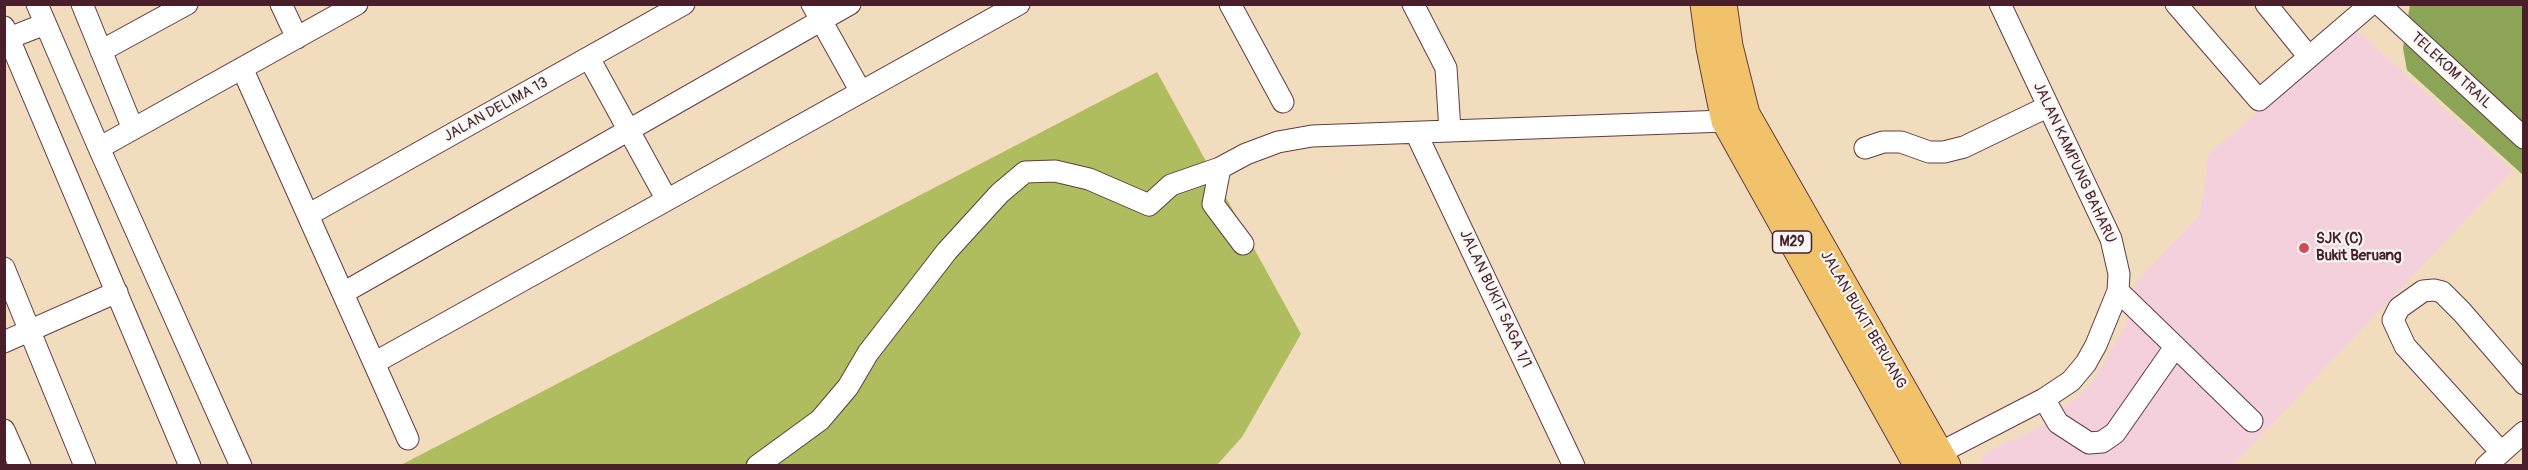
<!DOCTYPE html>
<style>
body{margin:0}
#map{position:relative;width:2528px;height:470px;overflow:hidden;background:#f1ddbe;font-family:Pangolin,sans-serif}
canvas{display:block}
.frame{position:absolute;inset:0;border:6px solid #4a1f2b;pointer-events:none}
</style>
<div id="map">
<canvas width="2528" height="470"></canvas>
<div class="frame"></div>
</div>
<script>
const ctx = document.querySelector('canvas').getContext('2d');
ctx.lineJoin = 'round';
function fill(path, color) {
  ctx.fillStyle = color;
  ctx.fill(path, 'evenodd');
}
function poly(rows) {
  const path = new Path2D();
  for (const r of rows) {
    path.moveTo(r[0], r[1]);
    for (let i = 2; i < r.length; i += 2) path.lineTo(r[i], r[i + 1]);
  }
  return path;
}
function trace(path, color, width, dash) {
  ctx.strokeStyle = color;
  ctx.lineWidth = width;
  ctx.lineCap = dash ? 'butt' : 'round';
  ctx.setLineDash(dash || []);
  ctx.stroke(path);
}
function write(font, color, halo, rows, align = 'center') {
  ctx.font = font + ' Pangolin,sans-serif';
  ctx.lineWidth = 4.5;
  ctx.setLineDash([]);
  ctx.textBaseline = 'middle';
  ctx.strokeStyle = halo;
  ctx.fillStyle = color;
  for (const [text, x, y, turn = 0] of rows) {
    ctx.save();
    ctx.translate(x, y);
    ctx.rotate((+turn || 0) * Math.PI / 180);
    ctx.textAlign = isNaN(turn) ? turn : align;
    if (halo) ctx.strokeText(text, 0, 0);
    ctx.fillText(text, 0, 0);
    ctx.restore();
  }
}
fill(poly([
 [2357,31,2513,170,2233,465,1981,466,1983,454,2044,425,2091,384,2125,327,2137,281,2200,215,2209,153]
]), '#f4cfdc');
fill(poly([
 [1157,72,1301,334,1242,437,1217,465,399,466]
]), '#afbd5f');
fill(poly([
 [2410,5,2523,5,2523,175,2407,70,2403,48]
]), '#8ba456');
const minor = poly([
 [37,4,99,148,241,466],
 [82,4,133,129],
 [281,4,297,38],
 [812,4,861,92],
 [1230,4,1283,102],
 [1413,4,1446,68,1450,131],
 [2176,4,2259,100,2371,4],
 [2266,4,2309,57],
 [2379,4,2524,138],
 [4,27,190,466],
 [4,40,45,24],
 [101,51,187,4],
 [589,58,667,200],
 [242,68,408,439],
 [1416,133,1574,466],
 [99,148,357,4],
 [1865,148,1883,142,1901,142,1929,152,1944,152,1964,147,2047,107],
 [308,215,684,4],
 [1243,244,1213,204,1220,168,1246,154,1278,142,1312,136,1725,121],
 [4,268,85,466],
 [2118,291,2252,421],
 [343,293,850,4],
 [4,342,117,292],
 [374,363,1019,4],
 [2044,399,2058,423,2089,443,2102,442,2115,433,2175,347],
 [4,430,20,466],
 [2501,452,2405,346,2393,320,2399,308,2423,291,2434,290,2442,292,2462,312,2524,384],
 [1926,460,2044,399,2071,381,2086,363,2096,345,2118,291,2119,274,2111,239,2000,4],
 [757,466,820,420,848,387,868,353,947,251,1000,193,1025,172,1055,171,1089,179,1149,205,1171,185,1220,168],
 [2486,466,2524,432]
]);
const major = poly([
 [1704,4,1710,48,1725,121,1918,466],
 [1723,4,1729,46,1746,114,1947,466]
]);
trace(minor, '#633c41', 23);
trace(major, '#633c41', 29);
trace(minor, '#fff', 21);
trace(major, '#f2c26a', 27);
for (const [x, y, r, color] of [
 [2304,248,6,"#d1495b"]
]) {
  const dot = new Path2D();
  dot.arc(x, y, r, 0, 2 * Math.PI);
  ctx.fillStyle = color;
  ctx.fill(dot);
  trace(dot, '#f6f6f2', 2);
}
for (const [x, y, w] of [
 [1792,242,39]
]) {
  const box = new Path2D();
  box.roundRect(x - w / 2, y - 11, w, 22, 4.5);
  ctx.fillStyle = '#f6f6f2';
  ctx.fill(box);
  trace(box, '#4a1f2b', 1.5);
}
write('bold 14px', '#4a1f2b', null, [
 ["M29",1792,242]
]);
write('15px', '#4a1f2b', '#f6f6f2', [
 ["TELEKOM TRAIL",2451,71,43],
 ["JALAN DELIMA 13",496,110,-29],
 ["JALAN KAMPUNG BAHARU",2074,163,65],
 ["JALAN BUKIT SAGA 1/1",1495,299,65],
 ["JALAN BUKIT BERUANG",1863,320,60]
]);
write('bold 15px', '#4a1f2b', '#f6f6f2', [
 ["SJK (C)",2316,239],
 ["Bukit Beruang",2316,256]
], 'left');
</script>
